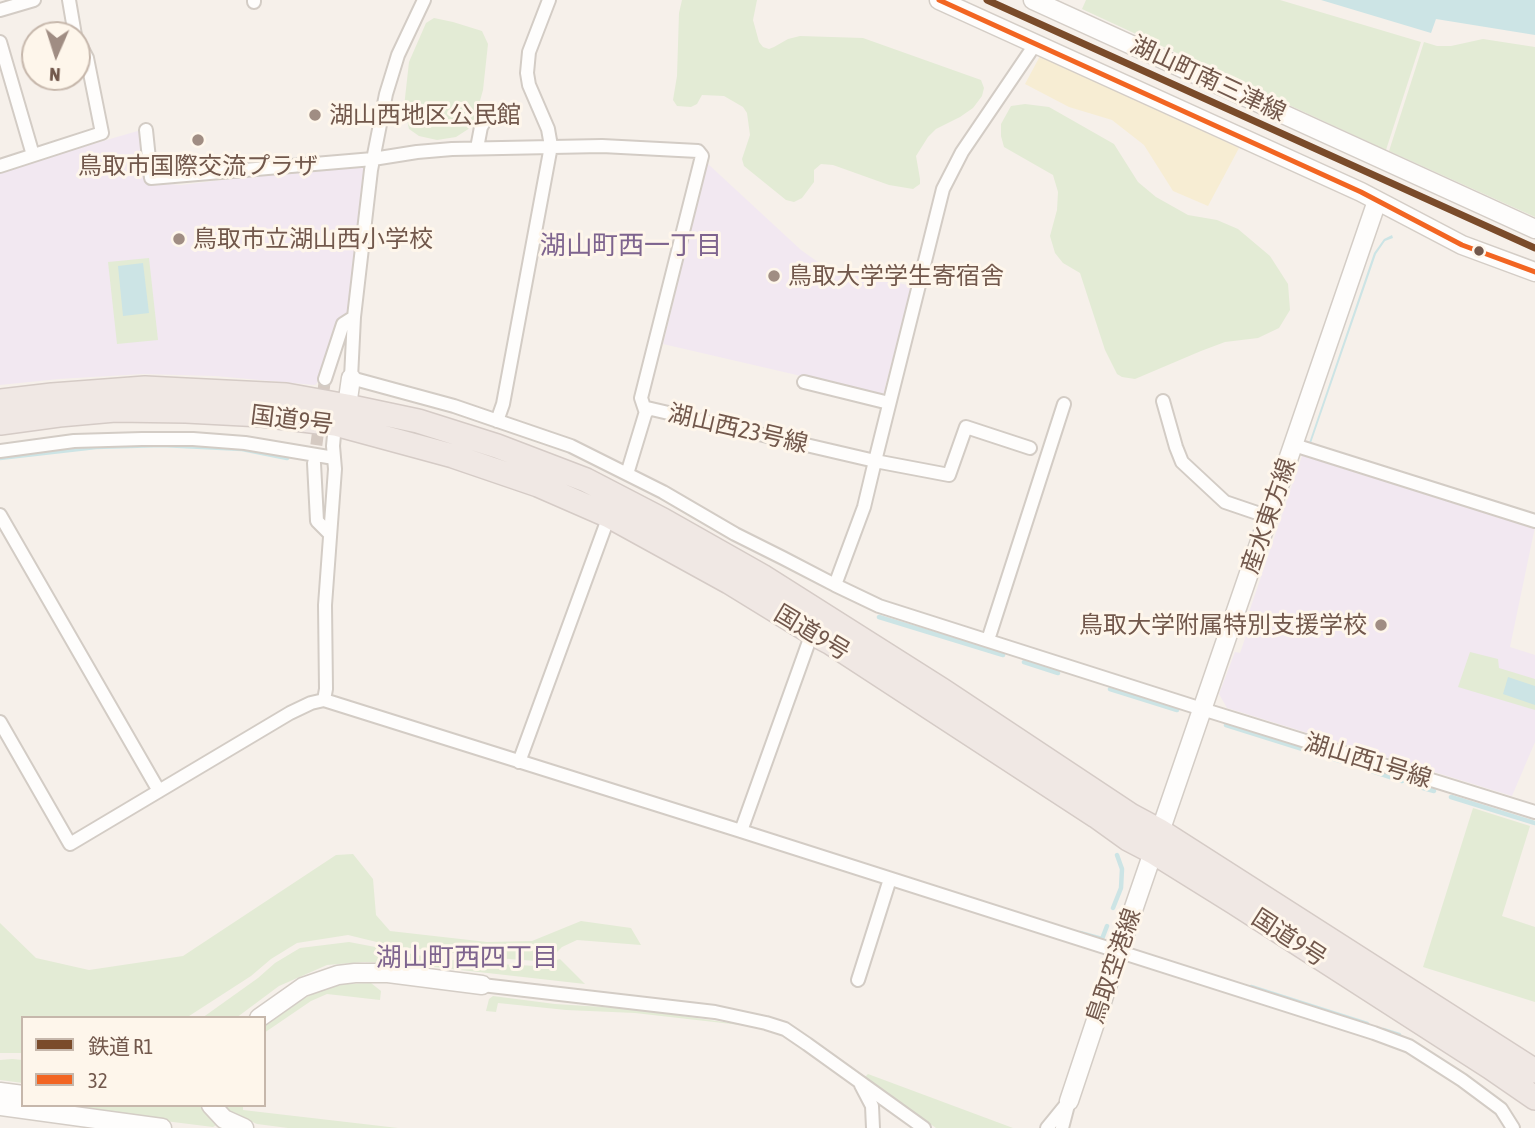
<!DOCTYPE html>
<meta charset="utf-8">
<style>
body{margin:0}
#map{position:relative;width:1535px;height:1128px;overflow:hidden;background:#f6f0ea;font-family:"Asap Condensed","Noto Sans JP",sans-serif}
canvas{display:block}
.legend{position:absolute;left:21px;top:1016px;width:245px;height:91px;box-sizing:border-box;background:#fef6eb;border:2px solid #c6b7ab;margin:0;padding:9px 12px;list-style:none;font-size:21px;color:#72584c}
.legend li{display:flex;align-items:center;gap:14px;height:35px}
.legend b{width:35px;border:2px solid #c6b7ab}
.north{position:absolute;left:21px;top:21px;width:70px;height:70px;box-sizing:border-box;background:#fef6eb;border:2px solid #c6b7ab;border-radius:50%;rotate:183deg;font-size:19px;font-weight:700;line-height:28px;text-align:center;color:#72584c}
.north::after{content:'';display:block;margin:auto;width:24px;height:32px;background:#a08d83;clip-path:polygon(50% 0,100% 100%,50% 72%,0 100%)}
</style>
<div id="map">
<canvas width="1535" height="1128"></canvas>
<ul class="legend">
<li><b style="height:9px;background:#7a4b2a"></b>鉄道 R1</li>
<li><b style="height:9px;background:#f26522"></b>32</li>
</ul>
<div class="north">N</div>
</div>
<script>
const ctx = document.querySelector('canvas').getContext('2d');
ctx.lineJoin = 'round';
function fill(path, color) {
  ctx.fillStyle = color;
  ctx.fill(path, 'evenodd');
}
function poly(rows) {
  const path = new Path2D();
  for (const r of rows) {
    path.moveTo(r[0], r[1]);
    for (let i = 2; i < r.length; i += 2) path.lineTo(r[i], r[i + 1]);
  }
  return path;
}
function trace(path, color, width, dash) {
  ctx.strokeStyle = color;
  ctx.lineWidth = width;
  ctx.lineCap = dash ? 'butt' : 'round';
  ctx.setLineDash(dash || []);
  ctx.stroke(path);
}
function write(font, color, halo, rows, align = 'center') {
  ctx.font = font + ' "Asap Condensed","Noto Sans JP",sans-serif';
  ctx.lineWidth = 6;
  ctx.setLineDash([]);
  ctx.textBaseline = 'middle';
  ctx.strokeStyle = halo;
  ctx.fillStyle = color;
  for (const [text, x, y, turn = 0] of rows) {
    ctx.save();
    ctx.translate(x, y);
    ctx.rotate((+turn || 0) * Math.PI / 180);
    ctx.textAlign = isNaN(turn) ? turn : align;
    if (halo) ctx.strokeText(text, 0, 0);
    ctx.fillText(text, 0, 0);
    ctx.restore();
  }
}
fill(poly([
 [141,130,149,182,181,185,368,162,349,312,333,330,322,382,318,382,315,385,215,376,143,374,59,379,0,385,0,171],
 [707,163,801,250,825,267,912,286,883,395,663,344],
 [1303,453,1535,527,1510,647,1535,655,1535,742,1512,796,1227,708,1219,694,1235,652,1240,653,1249,627,1245,624]
]), '#f2e8f1');
fill(poly([
 [682,0,757,0,753,20,759,42,763,47,769,49,774,47,788,39,800,36,863,38,981,80,984,88,982,96,973,108,960,117,936,129,928,137,916,156,920,179,920,184,913,189,889,185,833,165,821,164,814,170,814,182,802,198,794,202,786,200,744,166,742,159,750,135,747,113,743,107,724,96,702,95,697,104,691,107,677,106,673,100,677,76,679,13],
 [1086,0,1280,0,1421,42,1386,150,1082,9],
 [434,18,453,22,482,31,488,44,483,90,473,126,456,137,437,140,419,136,409,129,404,107,409,62,426,23],
 [1483,39,1535,47,1535,217,1389,151,1424,42,1437,46,1451,46],
 [1025,104,1049,107,1114,144,1138,182,1156,197,1188,215,1217,220,1238,229,1270,256,1288,284,1290,310,1279,328,1258,338,1225,342,1201,351,1135,379,1122,377,1117,374,1105,350,1080,273,1063,263,1055,253,1050,236,1057,210,1058,192,1053,175,1004,147,1001,136,1001,124,1011,106],
 [149,258,158,340,117,344,108,262],
 [1470,652,1498,659,1499,668,1535,679,1535,710,1458,687],
 [1473,808,1530,826,1502,916,1535,927,1535,1002,1423,967],
 [353,854,373,879,376,915,390,931,487,942,532,941,581,921,631,928,641,945,577,940,562,947,551,958,536,961,496,958,393,946,348,935,297,943,271,959,251,976,186,1018,23,1018,23,1053,0,1053,0,923,36,958,89,970,183,956,336,855],
 [349,942,433,958,497,964,537,966,560,959,585,984,399,963,364,962,327,965,279,986,236,1018,202,1018,258,978,275,963,300,948],
 [371,983,381,991,380,1000,327,994,311,1001,264,1033,264,1027,303,999,323,989,345,984],
 [493,996,555,1004,635,1009,758,1027,635,1013,566,1010,498,1003,496,1012,486,1011,489,999],
 [12,1059,23,1060,23,1083,0,1080,0,1060],
 [868,1074,1013,1128,936,1128,865,1077],
 [37,1105,202,1105,218,1124,213,1127],
 [223,1105,243,1105,243,1110,398,1128,288,1128,257,1124,229,1112]
]), '#e3ebd5');
fill(poly([
 [1040,56,1239,148,1208,206,1173,191,1144,145,1112,120,1069,107,1025,84]
]), '#f7edd3');
fill(poly([
 [1321,0,1535,0,1535,35,1436,19,1431,33],
 [1392,235,1393,238,1385,241,1376,254,1311,443,1309,443,1374,253,1384,239],
 [143,263,149,313,123,316,118,266],
 [1508,677,1535,686,1535,705,1503,694]
]), '#cce4e5');
trace(poly([
 [0,458,96,447,162,445,242,449,287,458],
 [879,617,1003,655],
 [1024,662,1058,673],
 [1110,689,1177,710],
 [1226,725,1347,763],
 [1363,768,1402,781],
 [1416,786,1434,791],
 [1451,797,1535,823],
 [1113,908,1121,888,1122,869,1117,855],
 [1080,933,1102,939,1107,926],
 [1251,987,1367,1024],
 [1383,1030,1399,1035]
]), '#cce4e5', 4.5);
trace(poly([
 [314,463,325,379]
]), '#d5cac2', 12, [12, 6]);
const street = poly([
 [69,0,75,35],
 [424,0,398,55,386,94,371,170,354,317,351,378,454,406,571,446,627,474],
 [254,2,254,0],
 [0,10,34,0],
 [0,42,33,155],
 [146,130,151,178,373,159,417,152,452,149,602,146,698,151,702,156,641,398,646,413],
 [477,148,481,127,489,114],
 [0,166,102,133,87,58,77,39],
 [325,379,343,324,354,317],
 [804,382,889,403],
 [1163,401,1176,447,1182,462,1225,502,1269,517],
 [497,421,503,404,551,146,548,129,529,85,527,73,529,52,549,0],
 [1294,445,1535,521],
 [1030,448,966,427,949,475,875,461,943,189,962,152,1036,43],
 [0,451,74,441,142,439,193,439,245,443,334,458],
 [314,463,317,521,329,533],
 [0,515,159,791],
 [835,585,864,507,875,461,647,408,627,474,663,492,735,534,783,558,835,585,879,606,1202,709,1535,812],
 [988,640,1064,404],
 [324,700,326,689,325,605,335,469,333,446,335,424],
 [0,722,70,844,290,713,311,703,324,700,741,831,1374,1033,1409,1046,1462,1080,1501,1109,1513,1128],
 [519,762,609,516],
 [741,831,812,633],
 [858,980,890,879],
 [482,985,715,1012,766,1023,785,1029,807,1044,924,1128],
 [861,1085,872,1106,873,1128],
 [1047,1128,1069,1101],
 [1062,1128,1068,1105]
]);
const secondary = poly([
 [939,0,1361,192,1462,245,1535,272],
 [1033,0,1535,229],
 [347,406,351,378],
 [259,1018,303,987,338,975,355,973,388,973,482,985],
 [0,1092,23,1095],
 [1069,1101,1119,951,1377,201],
 [211,1105,224,1119,244,1128],
 [0,1106,162,1128]
]);
const highway = poly([
 [0,401,52,395,145,388,286,395,347,406,418,421,497,446,586,480,663,520,762,576,942,690,1132,816,1160,831,1535,1071],
 [0,423,59,415,115,410,186,411,262,415,335,424,453,456,538,485,609,516,729,582,812,633,831,643,1096,816,1128,839,1153,852,1235,903,1490,1067,1535,1098]
]);
trace(street, '#d3ccc5', 16);
trace(secondary, '#d4cdc6', 21);
trace(highway, '#d5cbc6', 26);
trace(street, '#fefdfc', 12);
trace(secondary, '#fefdfc', 18);
trace(highway, '#f0e8e4', 23);
trace(poly([
 [939,0,1361,192,1462,245,1535,272]
]), '#f26522', 5);
trace(poly([
 [987,0,1535,248]
]), '#7a4b2a', 7);
for (const [x, y, r, color] of [
 [315,115,7,"#a08d83"],
 [198,140,7,"#a08d83"],
 [179,239,7,"#a08d83"],
 [1479,251,6,"#72584c"],
 [774,276,7,"#a08d83"],
 [1381,625,7,"#a08d83"]
]) {
  const dot = new Path2D();
  dot.arc(x, y, r, 0, 2 * Math.PI);
  ctx.fillStyle = color;
  ctx.fill(dot);
  trace(dot, '#fef6eb', 2.5);
}
write('24px', '#72584c', '#fef6eb', [
 ["湖山町南三津線",1208,79,25],
 ["国道9号",292,420,7],
 ["湖山西23号線",738,429,13],
 ["産水東方線",1269,516,-71],
 ["国道9号",812,633,31],
 ["湖山西1号線",1368,761,17],
 ["国道9号",1289,938,33],
 ["鳥取空港線",1114,966,-71]
]);
write('24px', '#72584c', '#fef6eb', [
 ["湖山西地区公民館",329,115],
 ["鳥取市国際交流プラザ",198,166,"center"],
 ["鳥取市立湖山西小学校",193,239],
 ["鳥取大学学生寄宿舎",788,276],
 ["鳥取大学附属特別支援学校",1367,625,"right"]
], 'left');
write('26px', '#7e648e', '#fef6eb', [
 ["湖山町西一丁目",631,246],
 ["湖山町西四丁目",467,958]
]);
</script>
